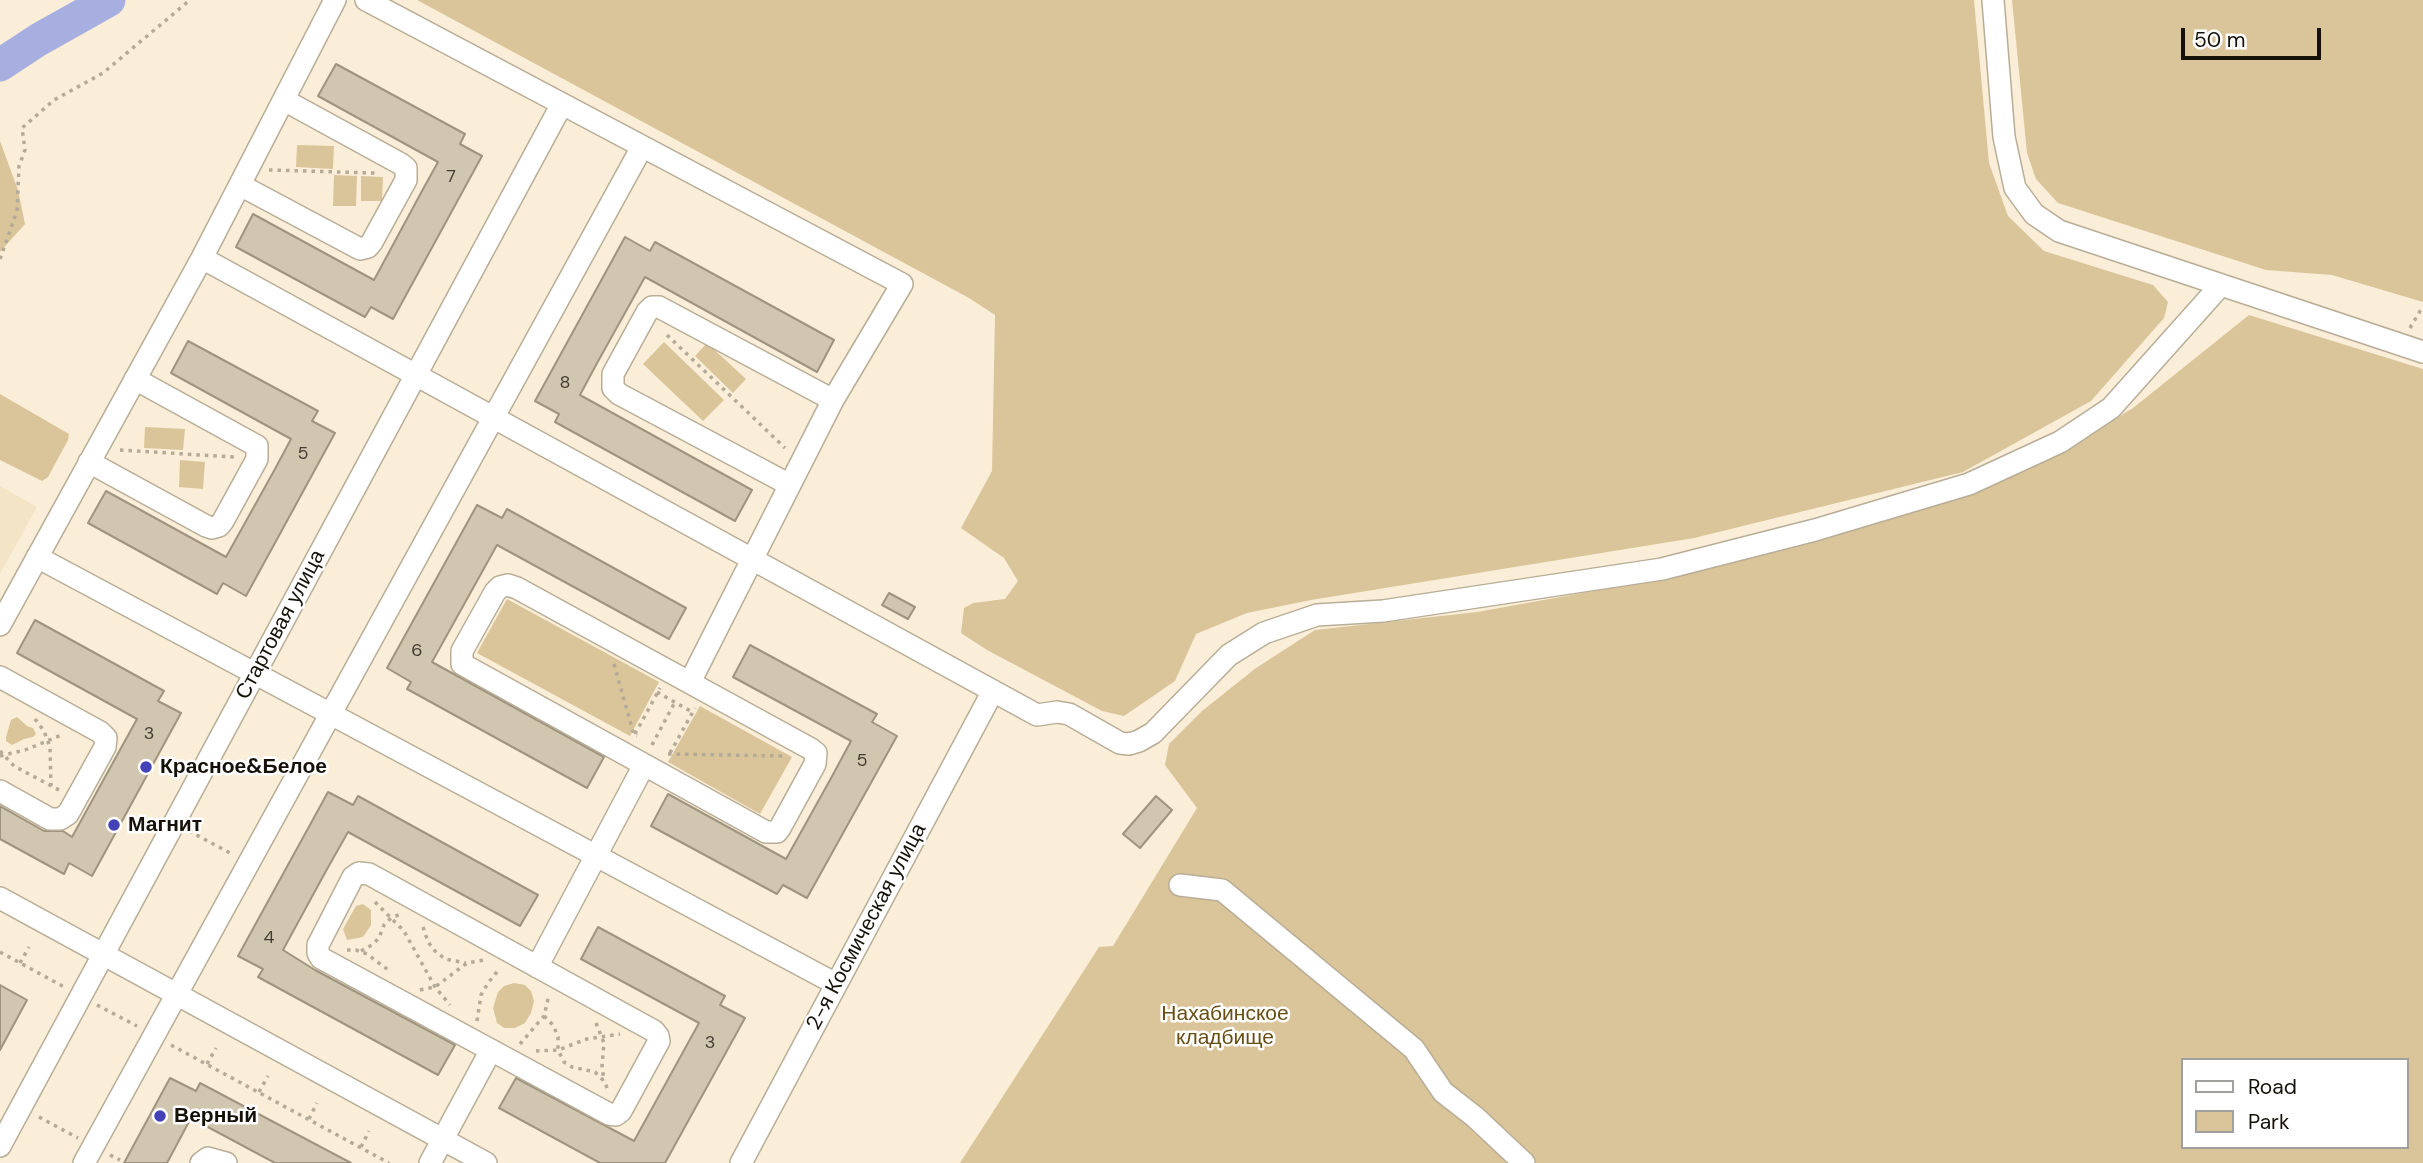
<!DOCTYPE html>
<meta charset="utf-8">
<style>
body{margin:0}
#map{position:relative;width:2423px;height:1163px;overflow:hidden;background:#faeed8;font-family:"DM Sans",sans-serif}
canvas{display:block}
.legend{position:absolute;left:2181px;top:1058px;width:228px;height:91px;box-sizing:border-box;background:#fff;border:2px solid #a1a09d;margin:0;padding:9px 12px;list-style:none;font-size:21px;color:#151109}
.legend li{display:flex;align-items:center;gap:14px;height:35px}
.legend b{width:35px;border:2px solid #a1a09d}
.scale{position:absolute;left:2181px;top:28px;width:140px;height:32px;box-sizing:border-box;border:4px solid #151109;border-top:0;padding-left:9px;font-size:21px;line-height:24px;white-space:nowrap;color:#151109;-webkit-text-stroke:5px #fff;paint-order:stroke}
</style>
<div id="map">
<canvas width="2423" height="1163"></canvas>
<ul class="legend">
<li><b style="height:9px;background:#fff"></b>Road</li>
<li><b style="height:19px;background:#dac59a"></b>Park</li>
</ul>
<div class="scale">50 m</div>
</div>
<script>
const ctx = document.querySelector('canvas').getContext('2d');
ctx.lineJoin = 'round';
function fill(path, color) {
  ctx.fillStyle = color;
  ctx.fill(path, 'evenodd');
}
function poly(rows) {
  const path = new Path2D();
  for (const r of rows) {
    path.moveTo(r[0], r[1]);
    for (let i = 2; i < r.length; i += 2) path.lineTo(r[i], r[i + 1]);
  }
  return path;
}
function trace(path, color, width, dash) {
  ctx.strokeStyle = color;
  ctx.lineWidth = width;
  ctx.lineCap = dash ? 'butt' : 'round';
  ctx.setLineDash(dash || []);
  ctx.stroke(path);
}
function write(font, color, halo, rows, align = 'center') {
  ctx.font = font + ' "DM Sans",sans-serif';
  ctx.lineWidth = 5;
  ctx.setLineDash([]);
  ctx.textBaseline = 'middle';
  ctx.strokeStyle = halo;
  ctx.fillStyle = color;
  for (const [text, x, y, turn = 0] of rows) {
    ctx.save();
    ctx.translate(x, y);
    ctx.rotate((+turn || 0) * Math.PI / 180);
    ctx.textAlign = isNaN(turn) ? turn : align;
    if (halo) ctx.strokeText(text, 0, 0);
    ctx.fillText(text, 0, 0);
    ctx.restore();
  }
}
fill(poly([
 [0,486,37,507,0,574]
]), '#f3e4c6');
fill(poly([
 [417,0,1974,0,1989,163,2008,216,2044,251,2153,285,2168,302,2164,318,2091,401,1963,472,1694,538,1311,600,1247,613,1196,634,1175,681,1124,716,1102,711,987,650,961,633,964,608,973,603,1005,599,1018,581,1004,558,961,528,992,471,995,315,969,298],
 [2012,0,2423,0,2423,302,2332,275,2266,270,2058,203,2036,179,2027,153],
 [0,141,18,190,25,224,0,252],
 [297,145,334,146,333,169,296,167],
 [334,175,357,176,356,206,333,206],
 [361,176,383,177,382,201,361,201],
 [2249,315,2423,369,2423,1163,960,1163,1099,947,1113,946,1197,808,1165,765,1169,744,1202,711,1256,668,1315,630,1477,612,1671,577,1959,499,2069,447,2133,408],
 [2183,1060,2407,1060,2407,1147,2183,1147],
 [664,342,724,400,703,421,643,364],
 [707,343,746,379,733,393,695,356],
 [0,394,69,434,68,440,48,477,42,481,0,460],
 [145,427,185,429,183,450,144,448],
 [180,460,205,462,203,489,179,487],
 [507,599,659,682,630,736,477,653],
 [700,706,792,757,760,814,668,762],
 [17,717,27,726,33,728,36,734,33,737,24,739,12,745,6,741,6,737,11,720],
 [363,904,371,910,371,925,363,937,347,940,343,929,356,906],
 [514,983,525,985,531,991,534,1001,531,1013,525,1023,515,1028,504,1028,497,1023,493,1008,498,992,504,986]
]), '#dac59a');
trace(poly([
 [0,65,38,40,109,0]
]), '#a7afe0', 33);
const building = poly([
 [336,64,465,134,460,144,482,156,393,319,371,307,365,317,236,247,253,214,374,280,422,191,438,162,318,96,336,64],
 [625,237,650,251,655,242,834,340,817,372,645,277,596,365,580,395,752,490,735,521,555,422,559,414,535,401,625,237],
 [188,341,318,411,312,421,335,433,246,596,223,583,217,594,88,523,106,491,226,557,275,469,291,439,171,373,188,341],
 [477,505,502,518,507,509,686,608,669,639,497,545,432,662,604,757,587,788,407,689,411,682,387,668,477,505],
 [889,593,915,607,908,619,882,605,889,593],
 [35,620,164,691,158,701,181,713,92,876,69,863,64,874,0,839,0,806,44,831,63,831,72,837,137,719,17,653,35,620],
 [750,645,877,714,872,722,897,736,807,898,783,885,777,894,651,826,668,794,786,859,830,780,851,741,733,677,750,645],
 [328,792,353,805,358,796,538,895,520,926,348,832,326,871,283,950,315,970,455,1045,438,1075,258,977,263,969,238,956,328,792],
 [1156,796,1172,810,1140,848,1123,834,1156,796],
 [598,927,725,996,720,1005,745,1018,665,1163,600,1163,499,1108,516,1078,634,1141,699,1023,581,959,598,927],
 [0,985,27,1000,0,1050,0,985],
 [170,1078,196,1091,200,1083,351,1163,275,1163,191,1118,167,1163,124,1163,170,1078]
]);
fill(building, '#d1c6af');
trace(building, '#9f947f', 2);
const minor = poly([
 [366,0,902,284,833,400,690,682],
 [1993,0,2004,137,2015,188,2034,214,2059,231,2423,352],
 [240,185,360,249,368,247,372,242,406,180,406,168,401,164,284,100],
 [202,258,1037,715,1057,712,1069,714,1120,743,1129,744,1139,741,1153,733,1229,655,1264,633,1317,615,1383,611,1662,569,1815,530,1969,484,2060,442,2111,408,2220,286],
 [89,462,206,526,212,528,219,526,223,521,257,459,257,446,135,379],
 [790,485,619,394,613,388,613,374,647,312,652,307,659,307,833,400],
 [37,557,836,984],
 [508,585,517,588,811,749,816,753,815,764,780,828,777,832,766,832,462,664,462,651,495,592,500,587,508,585],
 [0,625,202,258,335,0],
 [0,677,100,732,106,738,105,747,68,814,60,819,50,819,0,791],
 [359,873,369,874,654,1031,658,1036,659,1041,621,1111,616,1115,609,1114,321,958,318,953,318,945,353,877,359,873],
 [1180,885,1222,890,1414,1049,1443,1092,1475,1117,1524,1163],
 [0,898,486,1163],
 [537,967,644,765],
 [0,1146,562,104],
 [84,1163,642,147],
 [201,1163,208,1158,226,1163],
 [430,1163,491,1050],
 [741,1163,993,691]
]);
trace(minor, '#b8ad97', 24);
trace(poly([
 [269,170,375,173],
 [0,259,17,211,19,166,25,150,22,128,54,100,103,73,190,0],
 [2410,328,2423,306],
 [667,335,785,448],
 [120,450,234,457],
 [614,664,634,735,637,736],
 [657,692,692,712],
 [35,719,44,731,50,747,51,786],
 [635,734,660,688],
 [652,745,675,702],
 [0,751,14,766,59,790],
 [670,753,695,708],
 [668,754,783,756],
 [0,756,25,750,64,734],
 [189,831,232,854],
 [375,902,404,931,435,987,450,1005],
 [423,927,428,942,435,951,445,959,466,963],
 [347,950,356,950,367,954,391,972],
 [361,951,372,945,379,938,384,925,391,918,401,914],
 [0,952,66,988],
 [20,963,29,947],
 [420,990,435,987,467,963,484,960],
 [97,1005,137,1026],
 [544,1016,553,1025,558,1037,558,1050,564,1062,572,1067,595,1072,604,1081,609,1092],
 [477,1021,481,995,488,983,500,968],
 [596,1023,604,1043,602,1066,604,1081],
 [520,1044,544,1016,549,995],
 [171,1045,389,1163],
 [536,1051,558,1050,587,1039,620,1034],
 [207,1064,216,1048],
 [259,1092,268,1076],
 [39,1117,78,1138],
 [309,1119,317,1103],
 [361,1147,369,1131],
 [110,1155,120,1160]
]), '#b3aa98', 3.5, [3.5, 5]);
trace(minor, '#fff', 21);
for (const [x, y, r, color] of [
 [146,767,7,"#4442b7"],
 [114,825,7,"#4442b7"],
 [160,1116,7,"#4442b7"]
]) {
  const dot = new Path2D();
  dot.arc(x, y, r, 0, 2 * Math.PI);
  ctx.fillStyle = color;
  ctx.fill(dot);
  trace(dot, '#fff', 2.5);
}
write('18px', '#443e32', null, [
 ["7",451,177],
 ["8",565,383],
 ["5",303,454],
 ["6",417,651],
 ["3",149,734],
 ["5",862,761],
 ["4",269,938],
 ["3",710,1043]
]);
write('21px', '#151109', '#fff', [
 ["Стартовая улица",281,625,-62],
 ["2-я Космическая улица",867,927,-62]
]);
write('bold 21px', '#151109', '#fff', [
 ["Красное&Белое",160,767],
 ["Магнит",128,825],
 ["Верный",174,1116]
], 'left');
write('21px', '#674e12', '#fff', [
 ["Нахабинское",1225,1014],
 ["кладбище",1225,1038]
]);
</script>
